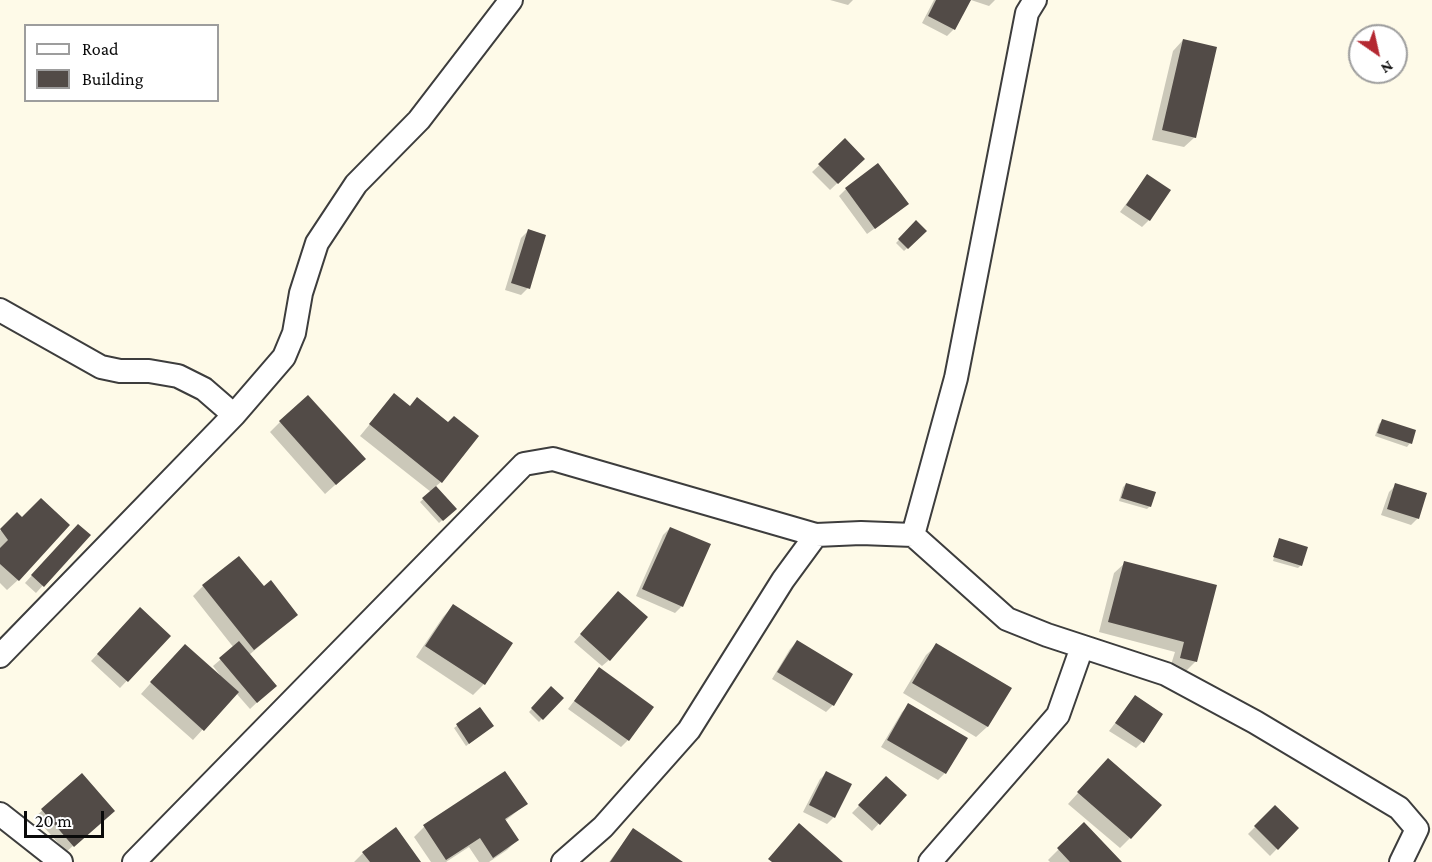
<!DOCTYPE html>
<style>
body{margin:0}
#map{position:relative;width:1432px;height:862px;overflow:hidden;background:#fefae8;font-family:"Crimson Pro",serif}
canvas{display:block}
.legend{position:absolute;left:24px;top:24px;width:195px;height:78px;box-sizing:border-box;background:#fff;border:2px solid #9d9d9d;margin:0;padding:8px 10px;list-style:none;font-size:18px;color:#0a0a0a}
.legend li{display:flex;align-items:center;gap:12px;height:30px}
.legend b{width:30px;border:2px solid #9d9d9d}
.north{position:absolute;left:1348px;top:24px;width:60px;height:60px;box-sizing:border-box;background:#fff;border:2px solid #9d9d9d;border-radius:50%;rotate:146deg;font-size:16px;font-weight:700;line-height:24px;text-align:center;color:#0a0a0a}
.north::after{content:'';display:block;margin:auto;width:21px;height:27px;background:#b42831;clip-path:polygon(50% 0,100% 100%,50% 72%,0 100%)}
.scale{position:absolute;left:24px;top:811px;width:80px;height:27px;box-sizing:border-box;border:3px solid #0a0a0a;border-top:0;padding-left:8px;font-size:18px;line-height:21px;white-space:nowrap;color:#0a0a0a;-webkit-text-stroke:4px #fff;paint-order:stroke}
</style>
<div id="map">
<canvas width="1432" height="862"></canvas>
<ul class="legend">
<li><b style="height:8px;background:#fff"></b>Road</li>
<li><b style="height:16px;background:#524b47"></b>Building</li>
</ul>
<div class="north">N</div>
<div class="scale">20 m</div>
</div>
<script>
const ctx = document.querySelector('canvas').getContext('2d');
ctx.lineJoin = 'round';
function fill(path, color) {
  ctx.fillStyle = color;
  ctx.fill(path, 'evenodd');
}
function poly(rows) {
  const path = new Path2D();
  for (const r of rows) {
    path.moveTo(r[0], r[1]);
    for (let i = 2; i < r.length; i += 2) path.lineTo(r[i], r[i + 1]);
  }
  return path;
}
function trace(path, color, width, dash) {
  ctx.strokeStyle = color;
  ctx.lineWidth = width;
  ctx.lineCap = dash ? 'butt' : 'round';
  ctx.setLineDash(dash || []);
  ctx.stroke(path);
}
fill(poly([
 [830,0,853,0,848,5],
 [934,0,970,0,954,29,947,36,922,23],
 [971,0,995,0,989,6],
 [1183,40,1195,137,1184,147,1152,140,1173,51],
 [845,141,863,159,830,190,812,172],
 [1147,176,1149,220,1142,227,1120,212],
 [846,189,900,210,867,234,839,196],
 [916,222,925,231,904,251,896,243],
 [528,231,528,288,521,295,505,290,521,238],
 [394,395,409,407,441,482,435,487,455,509,439,523,420,502,431,492,360,436],
 [1382,421,1410,443,1407,447,1375,436,1379,424],
 [280,422,353,469,325,494,270,432],
 [1126,484,1150,506,1147,509,1119,501,1123,487],
 [1396,485,1418,518,1411,525,1381,515,1389,492],
 [17,514,18,580,7,590,0,583,0,531],
 [670,528,682,606,675,613,636,596,663,535],
 [71,532,89,535,36,593,25,583],
 [1279,540,1301,565,1298,568,1273,561],
 [1125,563,1215,586,1196,661,1185,672,1170,668,1175,652,1099,632,1114,573],
 [203,586,263,588,296,615,249,655,268,692,250,709,236,693,193,740,141,694,175,656,219,676,220,675,213,666,234,648,193,596],
 [612,600,609,660,602,666,574,642],
 [453,606,511,644,484,684,473,695,416,657,443,617],
 [140,609,169,636,120,688,91,661],
 [797,642,833,705,826,712,772,679,790,649],
 [937,645,1010,689,987,727,976,737,903,693,926,655],
 [593,676,628,740,621,747,568,709],
 [551,688,562,698,539,722,529,712],
 [1135,697,1142,742,1136,748,1109,731],
 [909,705,966,739,945,773,938,780,881,747,902,712],
 [480,709,489,729,466,746,454,728],
 [1098,771,1130,838,1120,848,1068,804],
 [505,773,526,804,505,821,517,840,507,850,489,862,479,862,469,847,446,862,431,862,414,837,424,827],
 [827,773,834,817,827,824,803,812,820,779],
 [82,775,106,817,66,852,35,817],
 [886,778,905,795,872,831,852,813],
 [1275,807,1297,828,1270,856,1248,834],
 [1084,824,1118,862,1050,862,1048,860],
 [633,830,681,862,609,862],
 [363,853,419,862,354,862]
]), '#0003');
fill(poly([
 [936,0,971,0,955,30,928,16],
 [1183,39,1217,47,1196,138,1162,130],
 [845,138,865,159,838,184,818,164],
 [878,163,909,204,875,229,845,188],
 [1147,174,1171,190,1150,221,1126,205],
 [916,220,927,231,908,249,898,239],
 [528,229,546,235,530,289,511,283],
 [394,393,410,406,417,397,448,422,454,416,479,436,442,483,369,424],
 [308,395,366,459,336,485,279,421],
 [1382,419,1416,430,1412,444,1377,433],
 [1126,483,1156,492,1151,507,1121,498],
 [1395,483,1427,493,1419,519,1387,509],
 [436,486,457,509,443,521,422,498],
 [41,498,70,525,19,581,0,564,0,548,8,540,0,529,17,512,22,517],
 [78,524,91,535,44,587,31,575],
 [670,527,711,544,683,607,642,589],
 [1279,538,1308,547,1302,566,1273,557],
 [239,556,264,586,271,580,298,615,254,650,202,585],
 [1124,561,1217,585,1197,662,1180,658,1184,642,1108,622],
 [618,591,648,617,610,661,580,634],
 [453,604,513,643,485,685,425,646],
 [140,607,171,636,128,682,97,654],
 [797,640,853,674,834,706,777,672],
 [239,641,277,686,257,703,219,658],
 [936,643,1012,688,988,727,912,683],
 [185,644,239,692,204,731,150,682],
 [599,667,654,707,629,741,574,701],
 [551,686,564,698,543,720,531,708],
 [1135,695,1163,714,1144,743,1115,723],
 [908,703,968,738,946,774,887,740],
 [480,707,494,726,469,744,456,724],
 [1108,758,1162,805,1131,839,1077,792],
 [505,771,528,804,505,819,519,840,493,858,480,838,446,860,423,825],
 [826,771,852,784,835,818,809,805],
 [82,773,115,811,74,847,41,809],
 [886,776,907,795,880,825,858,805],
 [1275,805,1299,828,1278,850,1254,826],
 [1084,822,1122,862,1070,862,1057,848],
 [799,823,843,862,772,862,768,859],
 [396,827,421,862,370,862,362,852],
 [633,828,683,862,610,862]
]), '#524b47');
const minor = poly([
 [0,310,101,367,120,371,149,371,178,376,204,389,234,415],
 [913,535,956,378,1027,13,1035,0],
 [0,656,234,415,284,357,294,333,301,293,317,243,356,184,419,120,511,0],
 [0,814,61,862],
 [134,862,524,464,553,459,816,535,861,533,913,535,1007,619,1047,635,1166,674,1255,722,1399,808,1417,829,1401,862],
 [563,862,603,827,689,730,783,580,816,535],
 [930,862,1058,715,1082,647]
]);
trace(minor, '#3d3d3d', 26);
trace(minor, '#fff', 22);
</script>
